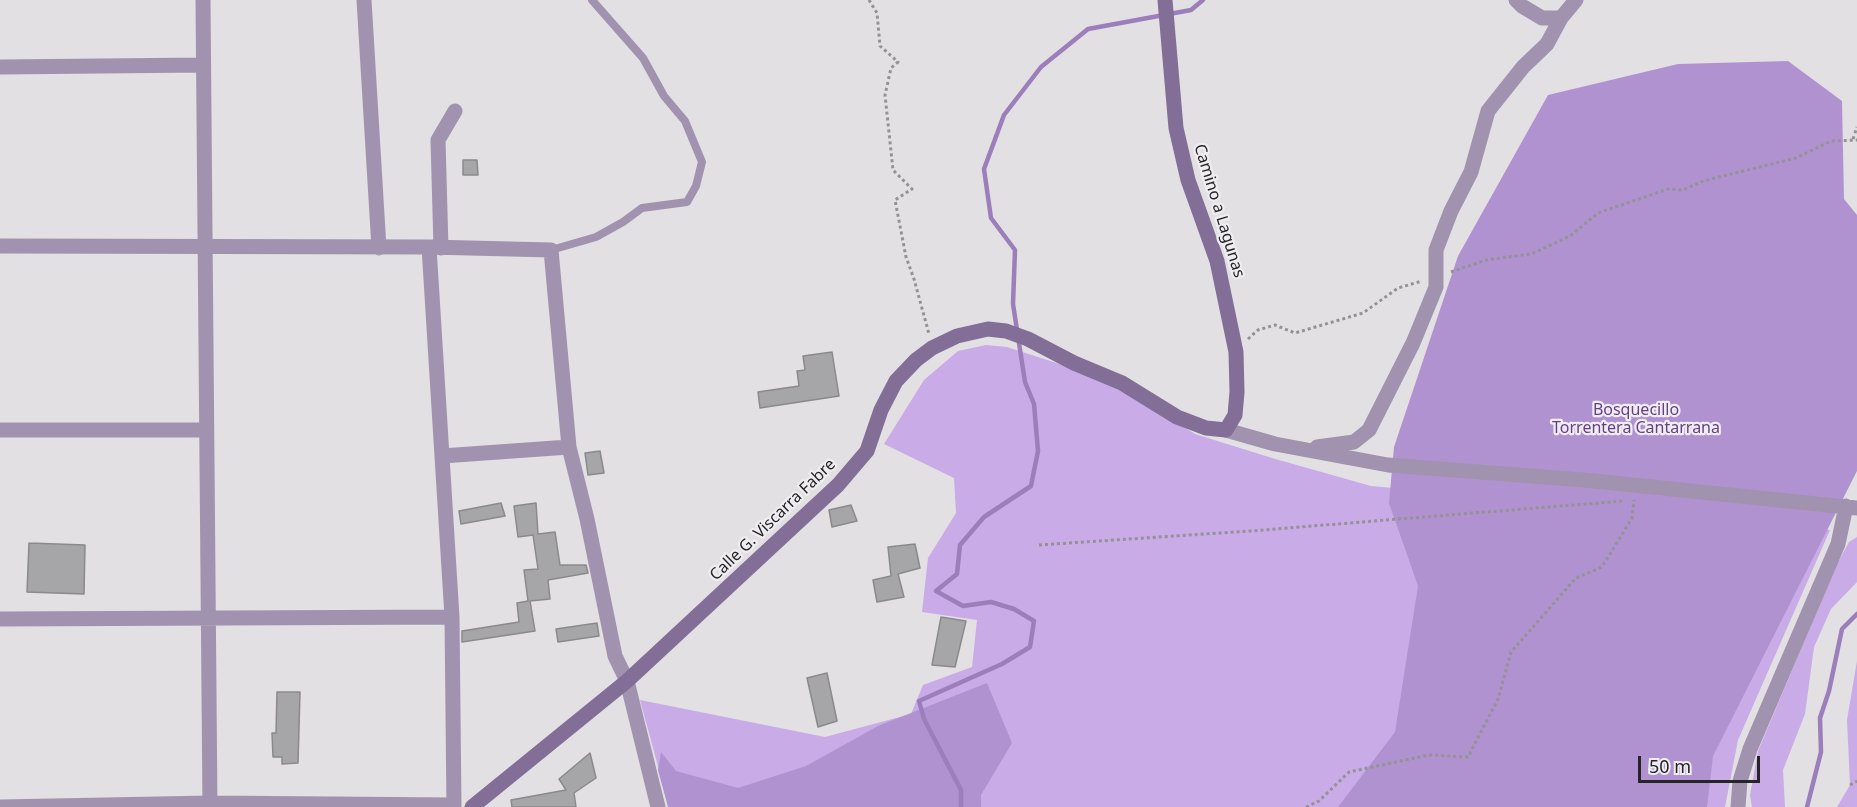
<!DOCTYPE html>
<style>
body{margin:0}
#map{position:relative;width:1857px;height:807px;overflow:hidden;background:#e2e0e3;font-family:"Noto Sans",sans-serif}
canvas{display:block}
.scale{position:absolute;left:1638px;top:756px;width:122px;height:27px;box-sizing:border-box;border:3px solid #252426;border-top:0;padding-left:8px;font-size:18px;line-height:21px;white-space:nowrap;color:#252426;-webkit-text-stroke:4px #efedf1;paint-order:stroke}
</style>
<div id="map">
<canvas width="1857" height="807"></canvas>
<div class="scale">50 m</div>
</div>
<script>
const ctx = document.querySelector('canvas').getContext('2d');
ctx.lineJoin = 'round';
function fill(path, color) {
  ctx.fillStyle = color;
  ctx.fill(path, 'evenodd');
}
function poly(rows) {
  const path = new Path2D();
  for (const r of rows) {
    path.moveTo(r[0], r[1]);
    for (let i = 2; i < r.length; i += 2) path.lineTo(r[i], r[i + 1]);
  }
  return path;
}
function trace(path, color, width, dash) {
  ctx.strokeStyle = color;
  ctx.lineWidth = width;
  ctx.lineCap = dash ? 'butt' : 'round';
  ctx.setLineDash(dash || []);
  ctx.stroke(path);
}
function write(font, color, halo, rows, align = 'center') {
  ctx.font = font + ' "Noto Sans",sans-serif';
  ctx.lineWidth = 4.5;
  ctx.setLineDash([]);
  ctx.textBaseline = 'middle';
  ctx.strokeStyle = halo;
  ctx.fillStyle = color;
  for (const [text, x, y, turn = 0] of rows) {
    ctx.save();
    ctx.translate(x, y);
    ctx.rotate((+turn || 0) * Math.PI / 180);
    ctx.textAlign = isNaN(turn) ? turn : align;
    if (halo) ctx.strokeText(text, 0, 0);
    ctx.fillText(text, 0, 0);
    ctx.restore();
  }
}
fill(poly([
 [986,345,1007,347,1112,381,1195,434,1272,458,1371,486,1688,514,1830,530,1738,740,1725,807,669,807,640,700,825,737,911,714,923,685,972,667,977,620,922,612,928,558,956,513,954,478,884,444,924,380,958,351],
 [1857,537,1857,582,1831,609,1814,647,1805,714,1783,770,1785,807,1752,807,1750,795,1758,751,1836,566,1849,542],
 [1857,661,1857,807,1837,807,1850,785,1847,720]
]), '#c9abe7');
fill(poly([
 [1788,61,1842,101,1844,199,1857,215,1857,471,1713,756,1707,807,1338,807,1395,732,1418,586,1389,503,1394,447,1458,256,1548,95,1678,64],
 [987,683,1012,743,981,795,981,807,668,807,658,770,661,752,676,771,738,788,806,766,878,726]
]), '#b192d0');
trace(poly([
 [961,807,961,790,924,719,919,701,1002,664,1030,647,1034,621,1014,609,991,602,963,606,936,591,957,574,960,545,984,517,1031,486,1038,451,1034,404,1025,382,1013,304,1015,250,991,218,984,169,1004,115,1041,67,1088,29,1191,10,1203,0],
 [1807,807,1821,752,1820,718,1829,691,1842,629,1857,614]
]), '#9c7eba', 4.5);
const building = poly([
 [463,160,477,160,478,175,463,175,463,160],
 [832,352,839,396,760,408,758,392,799,386,797,371,805,370,803,356,832,352],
 [600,451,604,473,588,475,585,453,600,451],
 [501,503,505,516,461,524,459,511,501,503],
 [536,503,538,534,555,532,560,565,586,565,588,573,548,580,550,599,530,601,535,631,462,642,462,631,519,622,517,603,528,601,524,570,538,569,533,535,518,537,514,506,536,503],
 [851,505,857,521,832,527,829,510,851,505],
 [29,543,85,545,84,594,27,592,29,543],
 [915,544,920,568,898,574,904,597,877,602,873,580,891,576,888,547,915,544],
 [941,617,966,621,955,667,932,665,941,617],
 [597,623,599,636,558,642,556,629,597,623],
 [827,673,837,721,818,727,807,678,827,673],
 [277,692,300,692,298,763,282,764,282,757,273,757,272,733,276,733,277,692],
 [590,753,596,778,574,793,576,807,512,807,511,800,566,790,559,779,590,753]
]);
fill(building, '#a6a5a8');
trace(building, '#8b898c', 1.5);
trace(poly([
 [869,0,877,13,880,46,898,62,891,68,885,95,893,170,912,189,895,200,906,257,914,279,929,334],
 [1853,139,1857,127],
 [1451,272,1486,260,1531,254,1570,236,1598,213,1668,189,1683,190,1703,181,1796,158,1831,141,1857,140],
 [1248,339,1258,330,1275,325,1295,333,1363,313,1398,288,1422,281],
 [1039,545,1250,531,1623,501],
 [1850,785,1857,781],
 [1306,807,1319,801,1349,772,1429,755,1468,757,1498,699,1511,652,1576,578,1602,567,1632,518,1634,500]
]), '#939294', 3, [3, 3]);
trace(poly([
 [551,250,596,237,623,222,642,208,687,202,696,186,702,162,685,121,664,96,643,58,592,0]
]), '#a193af', 8);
trace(poly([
 [203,0,210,807],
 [364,0,379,248],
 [1516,0,1522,6,1542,18,1561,18,1576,0],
 [0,67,202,65],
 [0,246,429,247,551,250,569,447,587,519,615,656,627,681,658,807],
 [429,247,452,617,454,807],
 [441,248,438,140,455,111],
 [0,430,206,430],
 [1226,430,1275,444,1388,465,1584,480,1857,508],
 [1317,447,1354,442,1369,430,1413,343,1436,287,1436,250,1451,211,1471,172,1488,111,1523,67,1547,44,1561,18],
 [442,456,569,447],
 [0,619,452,617],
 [0,807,210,803,454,805],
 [1738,807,1740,781,1750,749,1838,544,1846,506]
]), '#a193af', 15);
trace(poly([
 [472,807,627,681,838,485,867,451,881,410,896,381,916,360,932,348,957,336,988,329,1006,331,1028,339,1074,363,1122,383,1177,417,1206,428,1226,430,1235,415,1237,392,1236,352,1217,261,1188,180,1176,128,1165,0]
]), '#826e96', 15);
write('16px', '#252426', '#efedf1', [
 ["Camino a Lagunas",1219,211,73],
 ["Calle G. Viscarra Fabre",773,520,-44]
]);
write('16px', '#673e89', '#efedf1', [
 ["Bosquecillo",1636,410],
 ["Torrentera Cantarrana",1636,428]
]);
</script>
